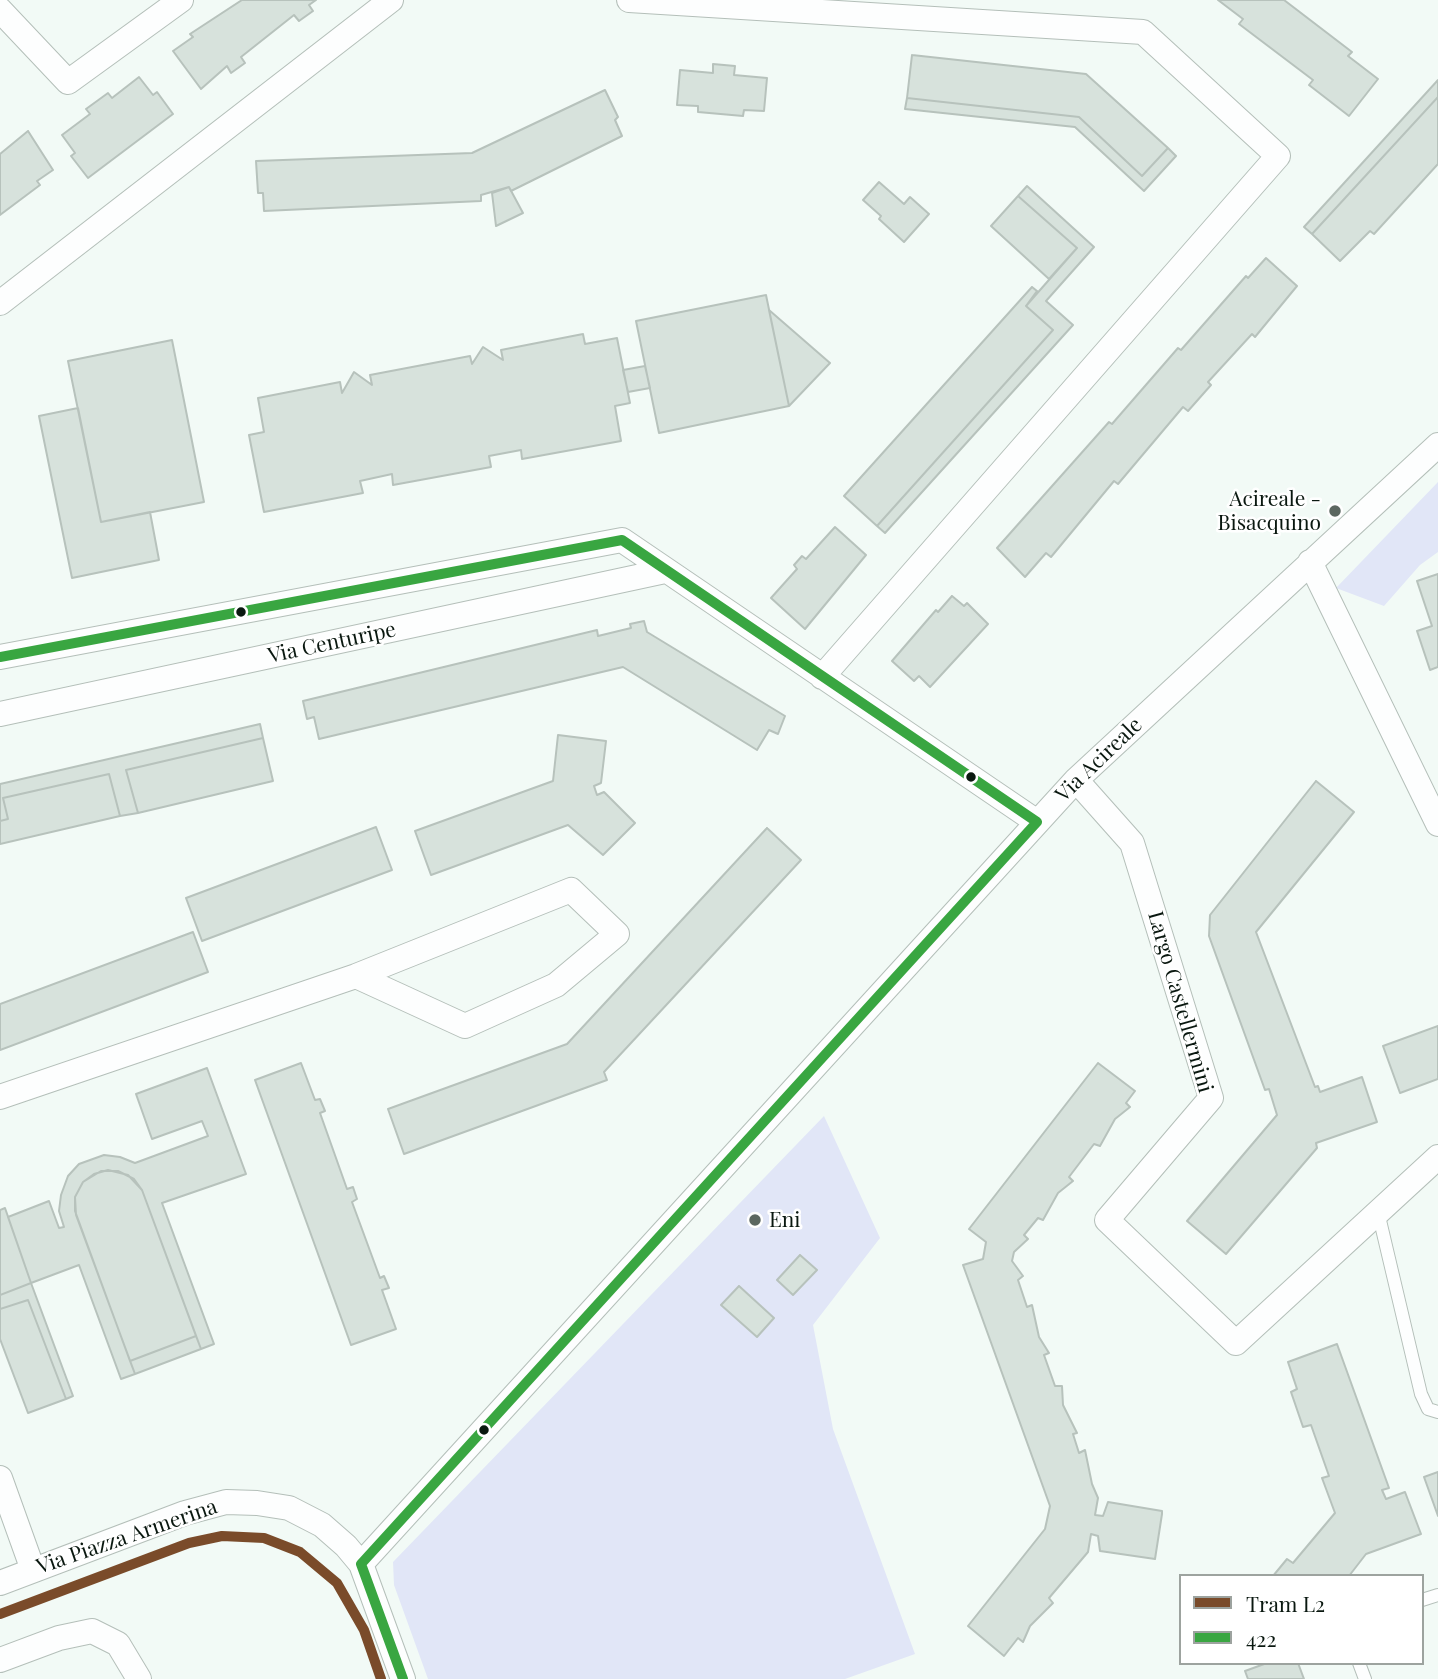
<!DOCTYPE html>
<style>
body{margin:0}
#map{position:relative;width:1438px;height:1679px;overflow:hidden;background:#f2faf6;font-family:"Playfair Display",serif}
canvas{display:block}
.legend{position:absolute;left:1179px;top:1574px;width:245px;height:91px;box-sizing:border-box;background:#fff;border:2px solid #9da39f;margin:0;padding:9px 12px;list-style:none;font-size:21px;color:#0a1810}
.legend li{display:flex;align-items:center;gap:14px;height:35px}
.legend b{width:35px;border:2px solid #9da39f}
</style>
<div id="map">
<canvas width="1438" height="1679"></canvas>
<ul class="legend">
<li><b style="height:9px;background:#7a4b2a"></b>Tram L2</li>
<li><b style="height:9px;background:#39a641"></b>422</li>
</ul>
</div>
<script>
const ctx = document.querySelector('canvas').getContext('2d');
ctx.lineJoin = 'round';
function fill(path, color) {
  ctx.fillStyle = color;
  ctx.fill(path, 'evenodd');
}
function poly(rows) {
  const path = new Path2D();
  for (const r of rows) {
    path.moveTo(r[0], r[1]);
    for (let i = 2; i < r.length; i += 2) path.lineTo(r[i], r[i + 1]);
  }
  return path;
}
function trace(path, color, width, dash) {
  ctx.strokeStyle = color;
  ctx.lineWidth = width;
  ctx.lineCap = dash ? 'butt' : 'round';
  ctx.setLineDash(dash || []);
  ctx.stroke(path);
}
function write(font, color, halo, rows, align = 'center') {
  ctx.font = font + ' "Playfair Display",serif';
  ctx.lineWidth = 5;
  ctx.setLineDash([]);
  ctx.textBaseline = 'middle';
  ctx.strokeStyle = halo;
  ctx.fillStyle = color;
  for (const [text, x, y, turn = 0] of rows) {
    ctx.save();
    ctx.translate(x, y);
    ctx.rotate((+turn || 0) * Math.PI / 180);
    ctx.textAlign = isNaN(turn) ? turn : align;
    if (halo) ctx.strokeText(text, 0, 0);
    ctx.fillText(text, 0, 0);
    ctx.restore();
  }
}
fill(poly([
 [1438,482,1438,552,1420,565,1384,606,1336,588],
 [824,1116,880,1238,813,1325,833,1429,915,1654,845,1679,428,1679,394,1585,393,1562]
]), '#e1e6f7');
const building = poly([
 [242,0,316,0,309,5,313,11,299,21,294,15,241,57,245,63,231,73,227,66,201,89,173,51,193,37,190,34,242,0],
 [1218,0,1284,0,1352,52,1348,56,1378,79,1349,116,1309,85,1313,80,1239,24,1243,19,1218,0],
 [912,55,1086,74,1168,148,1142,176,1079,117,907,98,912,55],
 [713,64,735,66,734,75,767,78,764,111,744,110,743,116,698,112,698,106,677,105,680,70,713,73,713,64],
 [139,77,153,95,157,92,173,114,88,178,71,156,75,153,62,135,90,114,86,109,108,93,112,98,139,77],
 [1438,80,1438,97,1312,234,1304,227,1438,80],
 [605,90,618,117,615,120,622,136,511,191,509,187,481,195,481,201,264,211,263,193,258,193,256,161,472,153,605,90],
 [1438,97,1438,164,1374,234,1370,231,1340,261,1312,234,1438,97],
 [907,98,1079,117,1142,176,1168,148,1176,156,1144,191,1075,127,905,109,907,98],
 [28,131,53,170,37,181,40,185,0,215,0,154,28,131],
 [879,182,904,204,910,197,929,214,904,242,879,219,881,216,863,200,879,182],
 [1027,186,1094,247,1046,301,1073,325,885,533,877,526,1053,330,1026,306,1077,248,1018,196,1027,186],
 [509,187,523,213,496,226,492,193,509,187],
 [1018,196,1077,248,1049,279,991,226,1018,196],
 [1266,258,1297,286,1255,337,1252,334,1208,382,1211,385,1188,411,1183,407,1118,484,1114,481,1051,557,1046,553,1025,577,997,548,1109,422,1112,424,1178,348,1181,350,1246,276,1248,278,1266,258],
 [1032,287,1037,291,1026,306,1053,330,877,526,844,496,1032,287],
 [766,295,789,406,659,433,636,321,766,295],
 [769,310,830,363,789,406,769,310],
 [583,334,585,344,617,338,630,403,615,406,621,441,522,459,521,450,489,456,491,467,393,485,392,474,360,481,363,493,264,512,249,435,264,432,258,398,340,382,342,393,354,372,372,385,370,375,470,356,472,364,483,347,503,360,501,350,583,334],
 [172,340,204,502,101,522,68,361,172,340],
 [645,366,650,388,628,392,623,370,645,366],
 [78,408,101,522,150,512,159,560,72,578,39,416,78,408],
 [835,527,866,555,805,629,771,598,797,569,794,565,802,556,806,559,835,527],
 [1438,574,1438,667,1430,670,1417,631,1432,626,1417,581,1438,574],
 [952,596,964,606,967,603,988,624,930,687,919,676,914,681,892,661,936,610,938,612,952,596],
 [644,621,647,632,785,716,778,734,769,730,757,750,623,667,319,739,314,717,307,719,303,701,597,630,598,636,631,628,630,624,644,621],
 [260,724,263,738,126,770,138,813,120,816,109,774,3,798,8,819,0,821,0,784,260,724],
 [558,735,606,741,601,783,594,786,597,795,604,792,635,823,603,855,568,825,431,875,415,831,553,781,558,735],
 [263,738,273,781,138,813,126,770,263,738],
 [109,774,120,816,0,844,0,821,8,819,3,798,109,774],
 [1316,781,1354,812,1256,932,1315,1087,1318,1086,1320,1092,1362,1077,1377,1122,1316,1143,1317,1148,1226,1254,1187,1221,1277,1115,1269,1089,1265,1090,1209,936,1210,915,1316,781],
 [376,827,392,870,202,941,186,898,376,827],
 [767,828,801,860,604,1072,607,1080,404,1154,388,1109,567,1044,767,828],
 [193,932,208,972,0,1050,0,1004,193,932],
 [1438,1026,1438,1079,1400,1093,1383,1046,1438,1026],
 [301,1063,315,1100,320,1099,325,1111,320,1113,347,1189,353,1187,357,1199,352,1202,380,1278,384,1276,389,1288,382,1290,396,1329,351,1345,255,1080,301,1063],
 [1098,1063,1135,1091,1126,1103,1130,1107,1115,1119,1100,1146,1094,1144,1069,1177,1073,1181,1058,1193,1043,1220,1038,1218,1024,1235,1028,1239,1014,1252,1012,1261,1023,1276,1018,1280,1027,1307,1032,1305,1039,1337,1049,1353,1044,1355,1055,1386,1062,1386,1063,1405,1077,1433,1073,1434,1079,1453,1085,1450,1092,1484,1098,1498,1095,1515,1103,1516,1108,1502,1162,1511,1162,1514,1155,1559,1100,1551,1098,1536,1091,1534,1088,1552,1049,1598,1053,1603,1030,1626,1023,1642,1018,1638,1004,1656,968,1626,1045,1529,1050,1506,963,1265,983,1259,986,1242,969,1229,1098,1063],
 [207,1068,246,1174,162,1203,214,1344,201,1349,142,1190,134,1179,118,1171,101,1171,83,1182,75,1197,76,1215,135,1374,121,1379,79,1265,31,1283,8,1217,49,1201,59,1228,64,1227,59,1211,61,1195,68,1176,79,1164,104,1155,120,1157,135,1163,208,1136,202,1121,152,1139,136,1094,207,1068],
 [108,1170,128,1175,142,1190,196,1336,130,1361,75,1211,75,1197,83,1182,94,1174,108,1170],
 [5,1208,31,1283,0,1295,0,1210,5,1208],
 [800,1255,817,1270,793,1295,777,1280,800,1255],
 [31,1283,73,1396,66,1399,28,1300,0,1309,0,1295,31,1283],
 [739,1286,774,1318,757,1337,721,1305,739,1286],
 [28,1300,66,1399,28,1413,0,1339,0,1309,28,1300],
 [196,1336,201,1349,135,1374,130,1361,196,1336],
 [1337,1344,1389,1488,1382,1490,1386,1499,1405,1492,1421,1534,1366,1554,1349,1576,1273,1576,1287,1559,1293,1563,1335,1513,1322,1478,1329,1476,1311,1425,1303,1427,1291,1392,1297,1389,1288,1362,1337,1344],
 [1438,1472,1438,1516,1424,1477,1438,1472],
 [1298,1663,1304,1679,1248,1679,1245,1671,1267,1663,1298,1663]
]);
fill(building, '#d7e2dc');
trace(building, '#b7c2bc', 2);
const service = poly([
 [1378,1212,1421,1394,1428,1409,1438,1412],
 [1422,1600,1438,1595],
 [1359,1663,1365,1679]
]);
const minor = poly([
 [629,0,1143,32,1278,156,822,677],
 [0,10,68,82,181,0],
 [0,303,391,0],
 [1310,562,1438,824],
 [0,657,622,540,1037,822],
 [0,714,665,571],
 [1076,780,1132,843,1211,1098,1107,1220,1236,1343,1438,1157],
 [0,1097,356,976,571,890,617,934,556,985,465,1026,356,976],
 [0,1478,33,1570],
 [361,1564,1076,780,1438,445],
 [0,1583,185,1513,226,1502,257,1503,289,1508,322,1525,346,1546,361,1564,403,1679],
 [0,1660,59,1638,92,1631,118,1644,139,1679]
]);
trace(service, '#b4bfb9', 14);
trace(minor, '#b4bfb9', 26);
trace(service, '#fdfefe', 12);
trace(minor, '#fdfefe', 24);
trace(poly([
 [0,657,622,540,1037,822,361,1564,403,1679]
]), '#39a641', 10);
trace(poly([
 [0,1614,189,1543,222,1536,264,1538,300,1552,337,1583,364,1630,381,1679]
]), '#7a4b2a', 10);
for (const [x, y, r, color] of [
 [1335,511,7,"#5b6760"],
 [241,612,6,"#0a1810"],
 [971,777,6,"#0a1810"],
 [755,1220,7,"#5b6760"],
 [484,1430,6,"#0a1810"]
]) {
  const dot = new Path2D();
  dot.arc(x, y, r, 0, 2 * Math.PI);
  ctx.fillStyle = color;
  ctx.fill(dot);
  trace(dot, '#fff', 2.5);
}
write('21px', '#0a1810', '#fff', [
 ["Acireale -",1321,499],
 ["Bisacquino",1321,523],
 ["Eni",769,1220,"left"]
], 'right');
write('21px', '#0a1810', '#fff', [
 ["Via Centuripe",332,643,-12],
 ["Via Acireale",1099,760,-44],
 ["Largo Castellermini",1180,1002,74],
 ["Via Piazza Armerina",127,1537,-19]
]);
</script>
